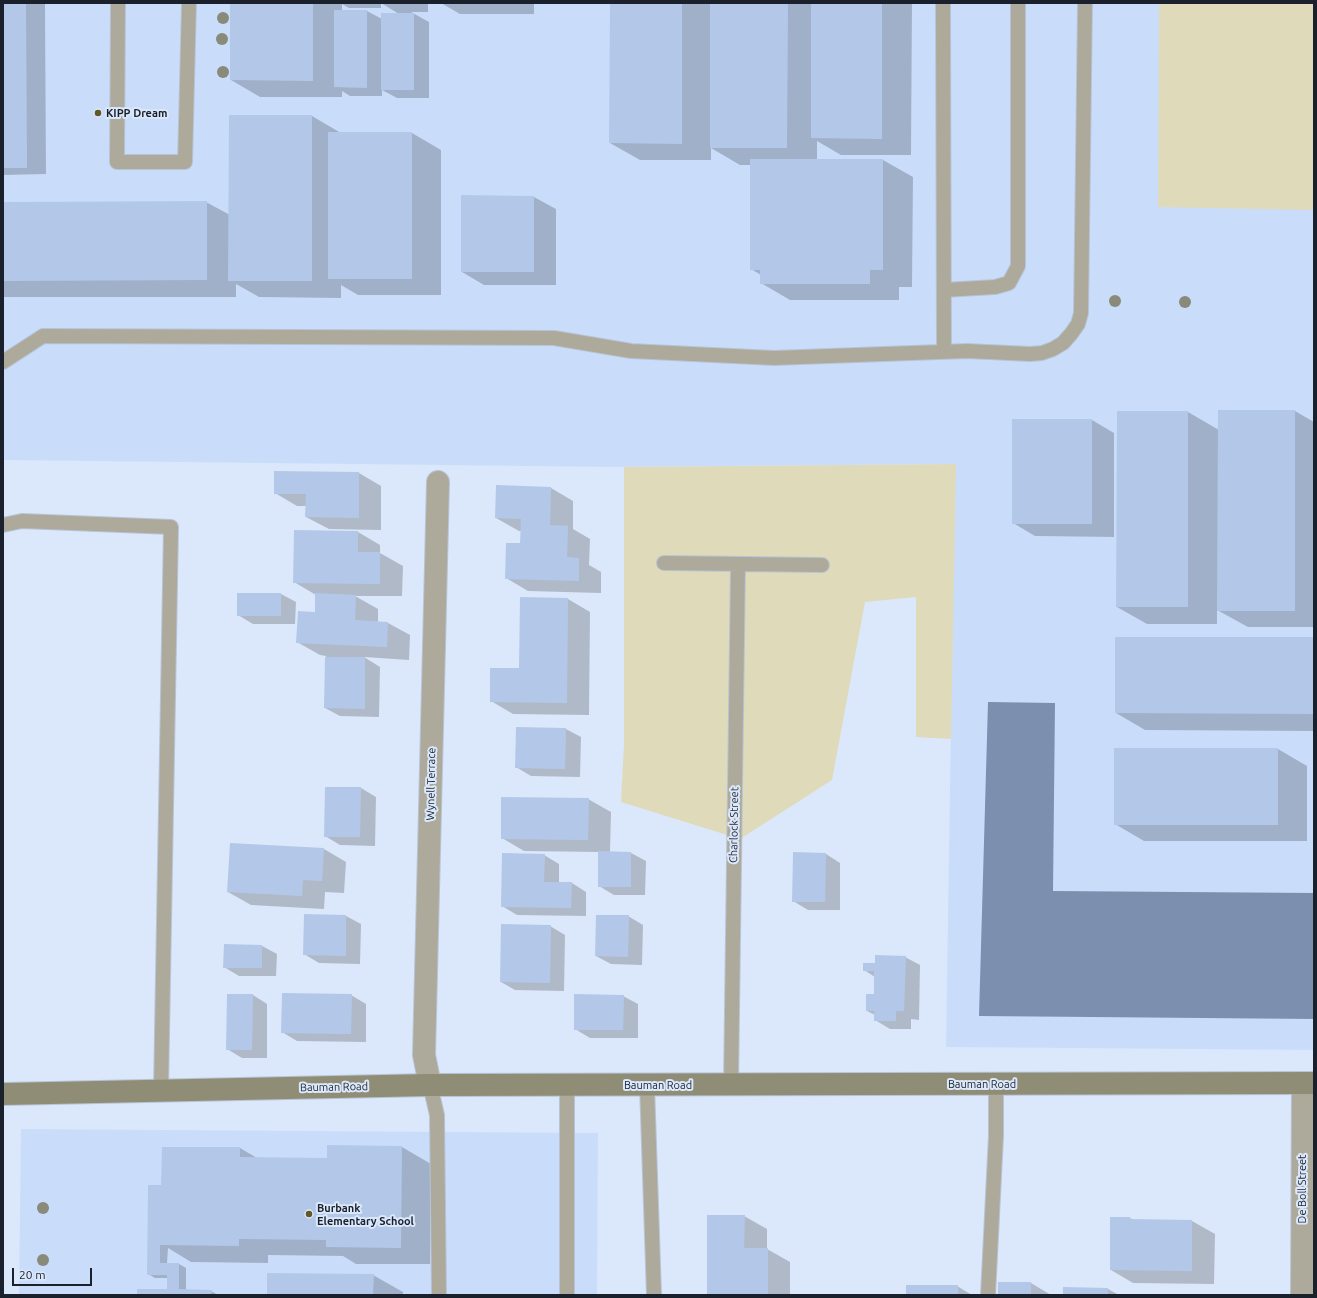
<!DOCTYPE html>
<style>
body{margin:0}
#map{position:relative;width:1317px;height:1298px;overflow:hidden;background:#dbe8fb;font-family:Ubuntu,sans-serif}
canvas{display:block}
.frame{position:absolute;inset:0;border:4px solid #1a212c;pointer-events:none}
.scale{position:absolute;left:12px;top:1268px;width:80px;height:18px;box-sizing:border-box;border:2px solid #1a212c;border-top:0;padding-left:5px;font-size:12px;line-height:14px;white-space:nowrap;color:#1a212c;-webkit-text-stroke:3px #dbe8fb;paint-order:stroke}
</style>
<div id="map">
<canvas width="1317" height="1298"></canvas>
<div class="frame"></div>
<div class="scale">20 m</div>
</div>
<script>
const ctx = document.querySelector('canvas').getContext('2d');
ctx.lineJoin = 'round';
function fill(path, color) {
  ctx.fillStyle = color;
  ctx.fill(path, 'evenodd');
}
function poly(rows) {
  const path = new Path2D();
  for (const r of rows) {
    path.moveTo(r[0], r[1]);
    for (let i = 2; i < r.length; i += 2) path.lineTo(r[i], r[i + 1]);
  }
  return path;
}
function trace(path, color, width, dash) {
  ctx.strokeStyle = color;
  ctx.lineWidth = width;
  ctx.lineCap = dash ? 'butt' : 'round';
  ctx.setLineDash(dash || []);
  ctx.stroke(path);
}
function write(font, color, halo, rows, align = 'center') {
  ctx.font = font + ' Ubuntu,sans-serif';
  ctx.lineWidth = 4;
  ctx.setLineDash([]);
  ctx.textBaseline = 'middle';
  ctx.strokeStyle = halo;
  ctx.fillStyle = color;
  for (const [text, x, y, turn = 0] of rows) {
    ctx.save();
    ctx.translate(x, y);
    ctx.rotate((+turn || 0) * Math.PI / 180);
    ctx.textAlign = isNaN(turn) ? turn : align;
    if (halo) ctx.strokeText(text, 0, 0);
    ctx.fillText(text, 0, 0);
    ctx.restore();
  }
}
fill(poly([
 [3,3,1314,3,1314,1050,946,1047,955,464,614,467,3,460],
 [21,1129,598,1133,597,1295,19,1295]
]), '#c9ddfb');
fill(poly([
 [1159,3,1314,3,1314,210,1158,207],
 [956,464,951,739,916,737,916,597,865,602,832,780,740,839,621,802,624,744,624,467]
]), '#dfdab9');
fill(poly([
 [988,702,1055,703,1053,891,1314,893,1314,1019,979,1016]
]), '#7c8fae');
fill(poly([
 [3,3,45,3,46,174,3,175],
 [231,3,381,3,381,8,349,8,342,4,342,11,367,11,382,19,399,14,381,3,428,3,428,12,411,12,429,22,429,98,397,98,382,90,382,96,350,96,342,91,342,97,260,97,231,80],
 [441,3,534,3,534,14,460,14],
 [611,3,912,3,911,155,841,155,817,141,817,160,883,160,913,177,912,287,899,287,899,300,790,300,761,283,761,275,751,269,751,165,740,165,711,148,711,160,640,160,610,143],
 [312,116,341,133,412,133,441,150,441,295,358,295,341,285,341,298,259,297,236,284,236,297,3,297,3,203,206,202,230,215],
 [534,197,556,209,556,285,484,285,462,272],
 [1295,411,1314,422,1314,627,1248,627,1217,610,1217,624,1147,624,1117,607,1118,412,1188,412,1219,430],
 [1092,420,1114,433,1114,537,1035,536,1013,523],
 [275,472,359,473,381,486,381,530,329,529,306,517,306,506,297,506,275,493],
 [497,486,551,488,573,501,573,529,590,539,589,565,601,572,601,593,528,591,506,578,521,544,522,531,519,531,496,518],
 [295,531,358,532,380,545,380,553,403,566,402,596,355,596,378,609,378,622,388,623,410,635,409,660,364,657,380,667,379,717,340,716,325,708,326,656,320,655,297,642,316,613,316,595,294,582],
 [281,594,296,602,295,624,253,624,238,615],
 [521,598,568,599,590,612,589,715,513,714,491,701,520,669],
 [1314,638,1314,731,1145,730,1116,713],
 [566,729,581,737,580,777,531,776,516,767],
 [1278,749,1307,766,1307,841,1144,841,1115,824],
 [326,788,361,788,376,797,375,846,340,845,325,836],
 [588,799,611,812,610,852,631,853,646,861,645,895,614,895,599,886,599,852,524,851,502,838],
 [324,849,346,862,344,893,325,892,324,909,251,905,228,892],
 [826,854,840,863,840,910,808,910,793,901],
 [544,855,559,864,559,883,572,883,586,892,586,916,517,915,502,906],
 [305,915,346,916,361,924,360,964,319,963,304,954],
 [628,916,643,925,642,965,611,964,596,956],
 [550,926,565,935,564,991,515,990,501,982],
 [262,946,277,954,276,976,239,976,224,967],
 [905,957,920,965,919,1020,911,1019,911,1029,890,1029,875,1020,875,1015,867,1011,875,995,875,977,864,970,876,964],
 [253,995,267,1004,267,1058,242,1058,227,1049],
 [351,995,366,1004,366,1042,297,1041,282,1032],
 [623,996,638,1004,638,1038,590,1038,575,1029],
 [402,1147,431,1164,430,1264,356,1264,343,1256,268,1255,268,1263,191,1262,168,1248,167,1264,179,1264,186,1268,186,1291,211,1291,218,1295,138,1295,171,1290,168,1278,155,1278,148,1274,162,1186,240,1148,257,1158,328,1159],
 [744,1216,767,1229,767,1249,790,1262,790,1295,708,1295],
 [1130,1218,1134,1220,1192,1221,1215,1234,1214,1284,1133,1283,1111,1270],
 [373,1275,403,1292,403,1295,268,1295],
 [1031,1283,1051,1295,999,1295],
 [957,1286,972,1295,907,1295],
 [1064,1288,1108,1289,1119,1295,1064,1295]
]), '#0003');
fill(poly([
 [3,3,26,3,27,168,3,168],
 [230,3,313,3,313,81,230,80],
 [610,3,682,3,682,144,609,143],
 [710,3,788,3,787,148,710,148],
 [811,3,882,3,882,139,811,138],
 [334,10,367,10,367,88,334,87],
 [381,13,414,13,414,90,381,90],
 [229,115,312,115,312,281,228,281],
 [328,132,412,132,412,279,328,279],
 [750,159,883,159,883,270,870,270,870,284,760,284,760,270,750,270],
 [461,195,534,196,534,272,461,272],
 [207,201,207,280,3,281,3,202],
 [1218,410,1295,410,1295,611,1217,611],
 [1117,411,1188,411,1188,607,1116,607],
 [1012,419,1092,419,1092,524,1012,524],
 [274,471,359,472,359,518,305,517,306,494,274,494],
 [496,485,551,487,550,525,568,526,567,557,579,558,579,581,505,579,506,543,520,543,521,519,495,518],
 [294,530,358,531,358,552,380,552,380,584,293,583],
 [237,593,281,593,281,616,237,616],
 [315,593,356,595,355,620,388,622,387,647,296,643,298,611,315,612],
 [520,597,568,598,567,703,490,702,490,668,519,668],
 [1115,637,1314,637,1314,714,1115,713],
 [325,657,365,657,365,709,324,708],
 [516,727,566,728,565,769,515,768],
 [1114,748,1278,748,1278,825,1114,825],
 [325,787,361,787,360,837,324,837],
 [501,797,589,798,588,840,501,839],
 [230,843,324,848,322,881,303,880,302,896,227,892],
 [598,851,631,852,631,887,598,887],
 [793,852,826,853,825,902,792,902],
 [502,853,545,854,544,882,572,882,571,908,501,907],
 [304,914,346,915,346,956,303,955],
 [596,915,629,915,628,957,595,956],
 [501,924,551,925,550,983,500,982],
 [224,944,262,945,262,968,223,968],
 [875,955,906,956,904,1011,896,1011,896,1021,874,1021,874,1011,866,1011,866,994,874,994,874,971,863,971,863,963,875,963],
 [282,993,352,994,351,1034,281,1033],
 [227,994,253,994,252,1050,226,1050],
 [574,994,624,995,623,1030,574,1030],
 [327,1145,402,1146,401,1248,326,1247,326,1240,239,1239,239,1246,160,1245,160,1263,179,1263,179,1289,212,1290,211,1295,137,1295,137,1289,167,1289,167,1275,147,1275,148,1185,161,1185,162,1147,240,1147,240,1157,327,1158],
 [707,1215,745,1215,744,1248,768,1248,768,1295,707,1295],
 [1110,1217,1130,1217,1130,1219,1192,1220,1192,1271,1110,1270],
 [267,1273,374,1274,373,1295,267,1295],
 [998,1282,1031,1282,1031,1295,998,1295],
 [906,1285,958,1285,958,1295,906,1295],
 [1063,1287,1108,1288,1108,1295,1063,1295]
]), '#b3c8e8');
const lane = poly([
 [118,3,117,162,185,162,189,3],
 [943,3,944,352],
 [944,290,995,287,1009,283,1018,266,1018,3],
 [3,362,43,336,554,338,631,351,774,358,967,351,1030,354,1042,353,1053,349,1063,343,1071,334,1078,324,1081,313,1085,3],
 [3,525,22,521,171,527,161,1090],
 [664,563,822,565],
 [430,1085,437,1115,439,1295],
 [647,1085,654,1295],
 [731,1085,738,564],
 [567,1295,567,1085],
 [988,1295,996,1136,996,1084]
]);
const street = poly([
 [430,1085,424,1055,438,482],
 [1302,1295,1303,1083]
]);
const secondary = poly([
 [3,1094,430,1085,1314,1083]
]);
trace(lane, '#b8c4d6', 16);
trace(street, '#b8c4d6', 24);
trace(secondary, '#b8c4d6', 24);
trace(lane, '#adaa9b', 14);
trace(street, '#adaa9b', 22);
trace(secondary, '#908d76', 22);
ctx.fillStyle = '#898a7a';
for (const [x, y] of [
 [223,18],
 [222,39],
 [223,72],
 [1115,301],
 [1185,302],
 [43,1208],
 [43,1260]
]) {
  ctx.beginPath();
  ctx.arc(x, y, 6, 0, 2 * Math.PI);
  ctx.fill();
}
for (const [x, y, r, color] of [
 [98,113,4,"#615825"],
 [309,1214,4,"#615825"]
]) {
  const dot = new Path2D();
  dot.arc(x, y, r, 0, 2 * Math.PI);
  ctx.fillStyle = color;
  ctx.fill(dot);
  trace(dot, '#dbe8fb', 1.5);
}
write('bold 11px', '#1a212c', '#dbe8fb', [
 ["KIPP Dream",106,113],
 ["Burbank",317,1208],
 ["Elementary School",317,1221]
], 'left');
write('11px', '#1a212c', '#dbe8fb', [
 ["Wynell Terrace",431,784,-89],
 ["Charlock Street",734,825,-89],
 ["Bauman Road",982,1084],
 ["Bauman Road",658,1085],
 ["Bauman Road",334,1087,-1],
 ["De Boll Street",1302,1189,-90]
]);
</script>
